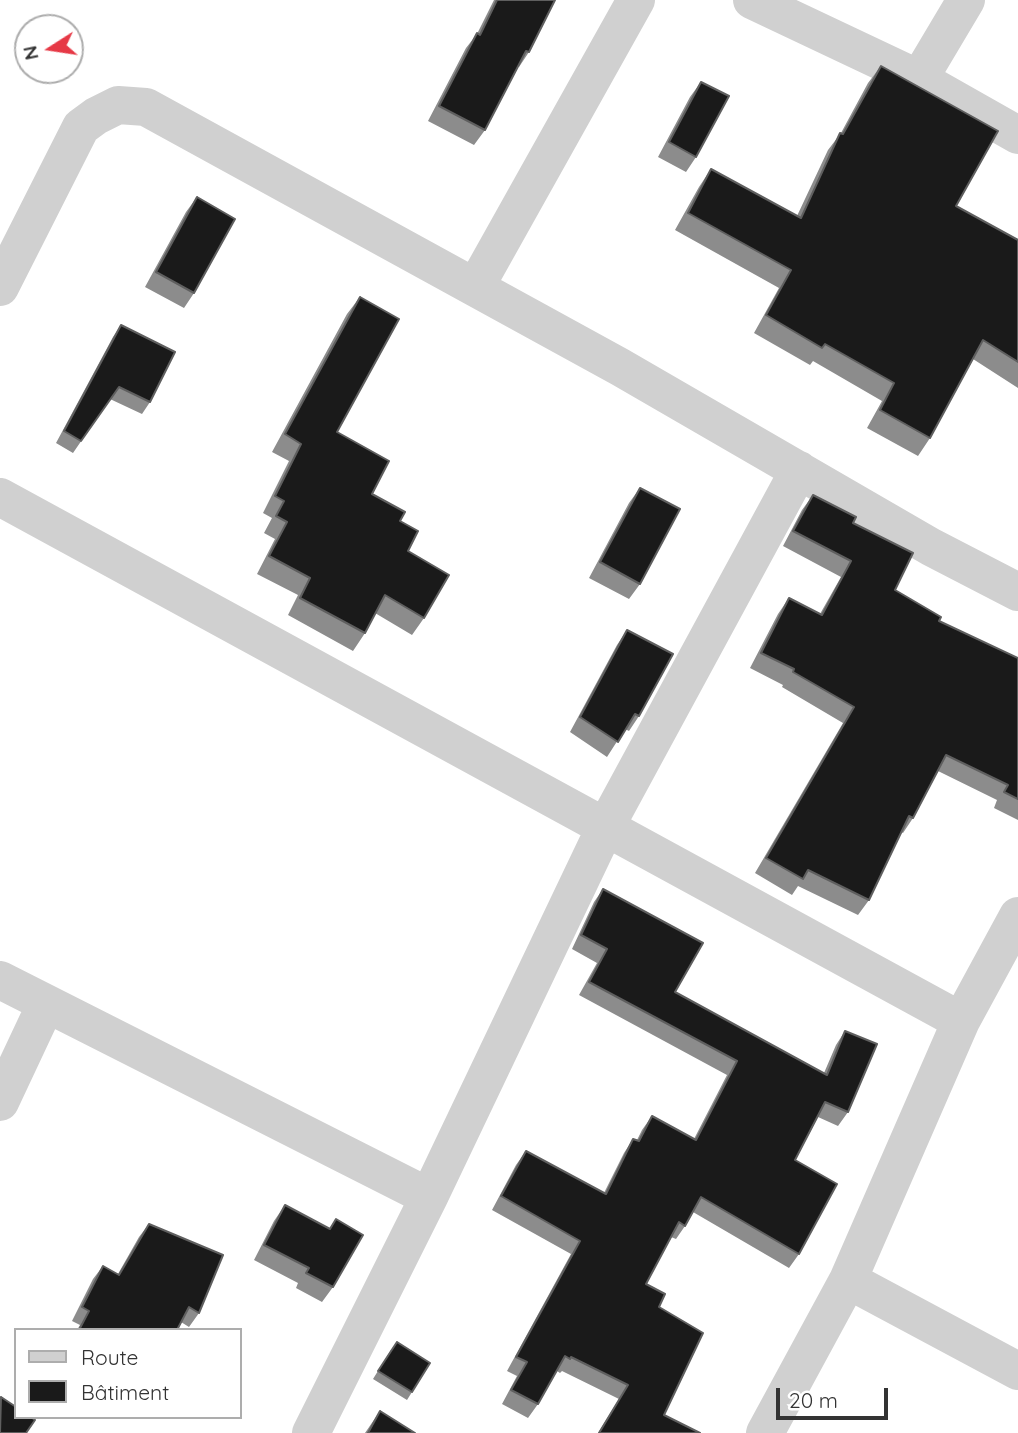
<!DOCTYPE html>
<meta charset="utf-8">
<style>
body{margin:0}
#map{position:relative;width:1018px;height:1433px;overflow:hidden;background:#fff;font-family:Quicksand,sans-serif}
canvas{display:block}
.legend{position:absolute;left:14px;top:1328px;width:228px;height:91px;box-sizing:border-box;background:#fff;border:2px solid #adadad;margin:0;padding:9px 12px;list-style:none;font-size:21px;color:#333}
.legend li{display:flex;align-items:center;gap:14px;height:35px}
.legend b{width:35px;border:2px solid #adadad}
.north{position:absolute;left:14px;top:14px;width:70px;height:70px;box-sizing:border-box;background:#fff;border:2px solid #adadad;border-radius:50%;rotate:258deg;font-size:19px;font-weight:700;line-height:28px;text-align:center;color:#333}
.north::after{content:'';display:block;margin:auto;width:24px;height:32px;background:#e63946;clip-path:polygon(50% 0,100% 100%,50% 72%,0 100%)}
.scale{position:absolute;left:776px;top:1388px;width:112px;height:32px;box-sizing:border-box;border:4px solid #333;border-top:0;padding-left:9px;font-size:21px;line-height:24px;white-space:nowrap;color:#333;-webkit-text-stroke:5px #fff;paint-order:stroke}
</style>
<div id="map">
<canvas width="1018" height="1433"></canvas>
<ul class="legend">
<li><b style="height:9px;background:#d0d0d0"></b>Route</li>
<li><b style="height:19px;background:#1a1a1a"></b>Bâtiment</li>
</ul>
<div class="north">N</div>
<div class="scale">20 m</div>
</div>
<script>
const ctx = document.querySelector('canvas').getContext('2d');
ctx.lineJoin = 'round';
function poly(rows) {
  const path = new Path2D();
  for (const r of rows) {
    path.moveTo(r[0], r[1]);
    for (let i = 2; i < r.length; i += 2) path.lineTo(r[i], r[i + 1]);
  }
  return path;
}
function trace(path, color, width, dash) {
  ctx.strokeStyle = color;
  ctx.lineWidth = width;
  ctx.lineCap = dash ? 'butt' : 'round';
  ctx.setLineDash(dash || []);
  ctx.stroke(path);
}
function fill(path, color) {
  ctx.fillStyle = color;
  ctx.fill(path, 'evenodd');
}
trace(poly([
 [752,0,919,79,1018,135],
 [919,79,966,0],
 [476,286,636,0],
 [0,287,81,127,96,116,118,105,146,107,620,367,931,547,1018,592],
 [0,497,961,1021],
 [0,980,429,1197],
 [0,1102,46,1004],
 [848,1280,1018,1371],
 [311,1433,429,1197,606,826,799,470],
 [765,1433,848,1280,961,1021,1018,916]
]), '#d0d0d0', 38);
fill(poly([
 [494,0,555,0,529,52,519,67,518,67,485,130,474,145,428,121,466,48,477,34],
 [881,66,956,206,1018,240,1018,388,973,359,930,438,918,456,867,428,882,401,813,361,810,365,754,333,779,288,675,230,699,187,711,169,797,216,828,150,841,133,868,83],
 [701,82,696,157,686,172,658,157,690,97],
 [197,197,194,293,184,308,145,287,186,212],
 [360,297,337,432,372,494,400,521,424,618,412,635,375,613,365,633,353,651,288,615,298,595,257,574,275,539,264,533,272,518,263,513,289,461,272,452,347,314],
 [121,325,150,402,142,414,110,399,73,453,56,443,113,337],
 [640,488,640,584,629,599,589,578,629,503],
 [813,495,853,523,895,590,939,621,1018,658,1018,820,994,808,997,800,938,771,913,818,903,833,901,832,869,900,858,915,798,886,792,895,755,873,843,723,782,687,783,685,750,668,778,614,789,598,820,614,841,577,783,546,802,510],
 [627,630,639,716,629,731,625,729,607,757,570,732,617,645],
 [603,889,675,992,824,1073,836,1045,845,1031,848,1112,838,1126,818,1117,795,1160,799,1254,789,1268,693,1212,685,1226,676,1239,671,1237,646,1284,659,1307,664,1415,700,1433,598,1433,619,1399,562,1371,560,1373,557,1371,538,1404,528,1418,502,1404,517,1376,507,1371,571,1254,492,1210,516,1165,526,1151,604,1193,624,1153,633,1139,637,1140,642,1130,652,1116,694,1139,727,1075,579,995,597,963,572,949,594,902],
 [285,1205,329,1229,336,1219,333,1287,322,1302,296,1288,298,1283,254,1260,274,1221],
 [149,1224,199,1313,189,1327,181,1322,177,1330,77,1330,80,1325,72,1321,93,1279,103,1266,118,1274,139,1237],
 [391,1350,412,1392,407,1400,373,1379],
 [380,1411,415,1433,365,1433]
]), '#8c8c8c');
const building = poly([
 [497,0,555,0,529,52,526,51,485,130,439,106,477,33,480,35,497,0],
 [881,66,998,131,956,206,1018,240,1018,362,983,340,930,438,880,410,894,383,825,344,822,348,766,315,791,270,688,213,711,169,801,218,840,133,843,134,881,66],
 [701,82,729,96,696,157,669,142,701,82],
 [197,197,235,219,194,293,156,272,197,197],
 [360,297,399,319,337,432,389,461,372,494,405,512,400,521,418,531,408,551,449,575,424,618,385,595,365,633,300,598,310,578,269,556,287,522,276,516,284,501,275,496,301,444,285,434,360,297],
 [121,325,175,352,150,402,119,387,81,441,64,431,121,325],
 [640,488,680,509,640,584,600,562,640,488],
 [813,495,856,517,853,523,913,553,895,590,941,617,939,621,1018,658,1018,799,1004,792,1008,785,946,755,913,818,909,816,869,900,808,870,803,879,766,858,854,707,793,672,794,669,761,653,789,598,822,615,851,561,793,531,813,495],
 [627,630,673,654,639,716,635,714,618,742,580,717,627,630],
 [603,889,703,943,675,992,827,1075,845,1031,877,1044,848,1112,825,1102,795,1160,837,1184,799,1254,701,1197,685,1226,679,1222,646,1284,665,1294,659,1307,703,1333,664,1415,700,1433,599,1433,628,1385,571,1357,570,1359,565,1356,538,1404,511,1390,527,1362,516,1357,580,1241,501,1196,526,1151,606,1194,633,1139,639,1141,652,1116,696,1140,737,1061,589,982,607,949,581,935,603,889],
 [285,1205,330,1229,336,1219,363,1235,333,1287,306,1273,309,1268,264,1245,285,1205],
 [149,1224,223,1255,199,1313,189,1307,177,1330,79,1330,89,1311,82,1307,103,1266,119,1275,149,1224],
 [397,1342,430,1363,412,1392,378,1371,397,1342],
 [1,1397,16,1407,16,1417,31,1417,35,1420,26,1433,0,1433,1,1397],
 [380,1411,415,1433,368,1433,380,1411]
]);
fill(building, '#1a1a1a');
trace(building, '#5f5f5f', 2);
</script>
